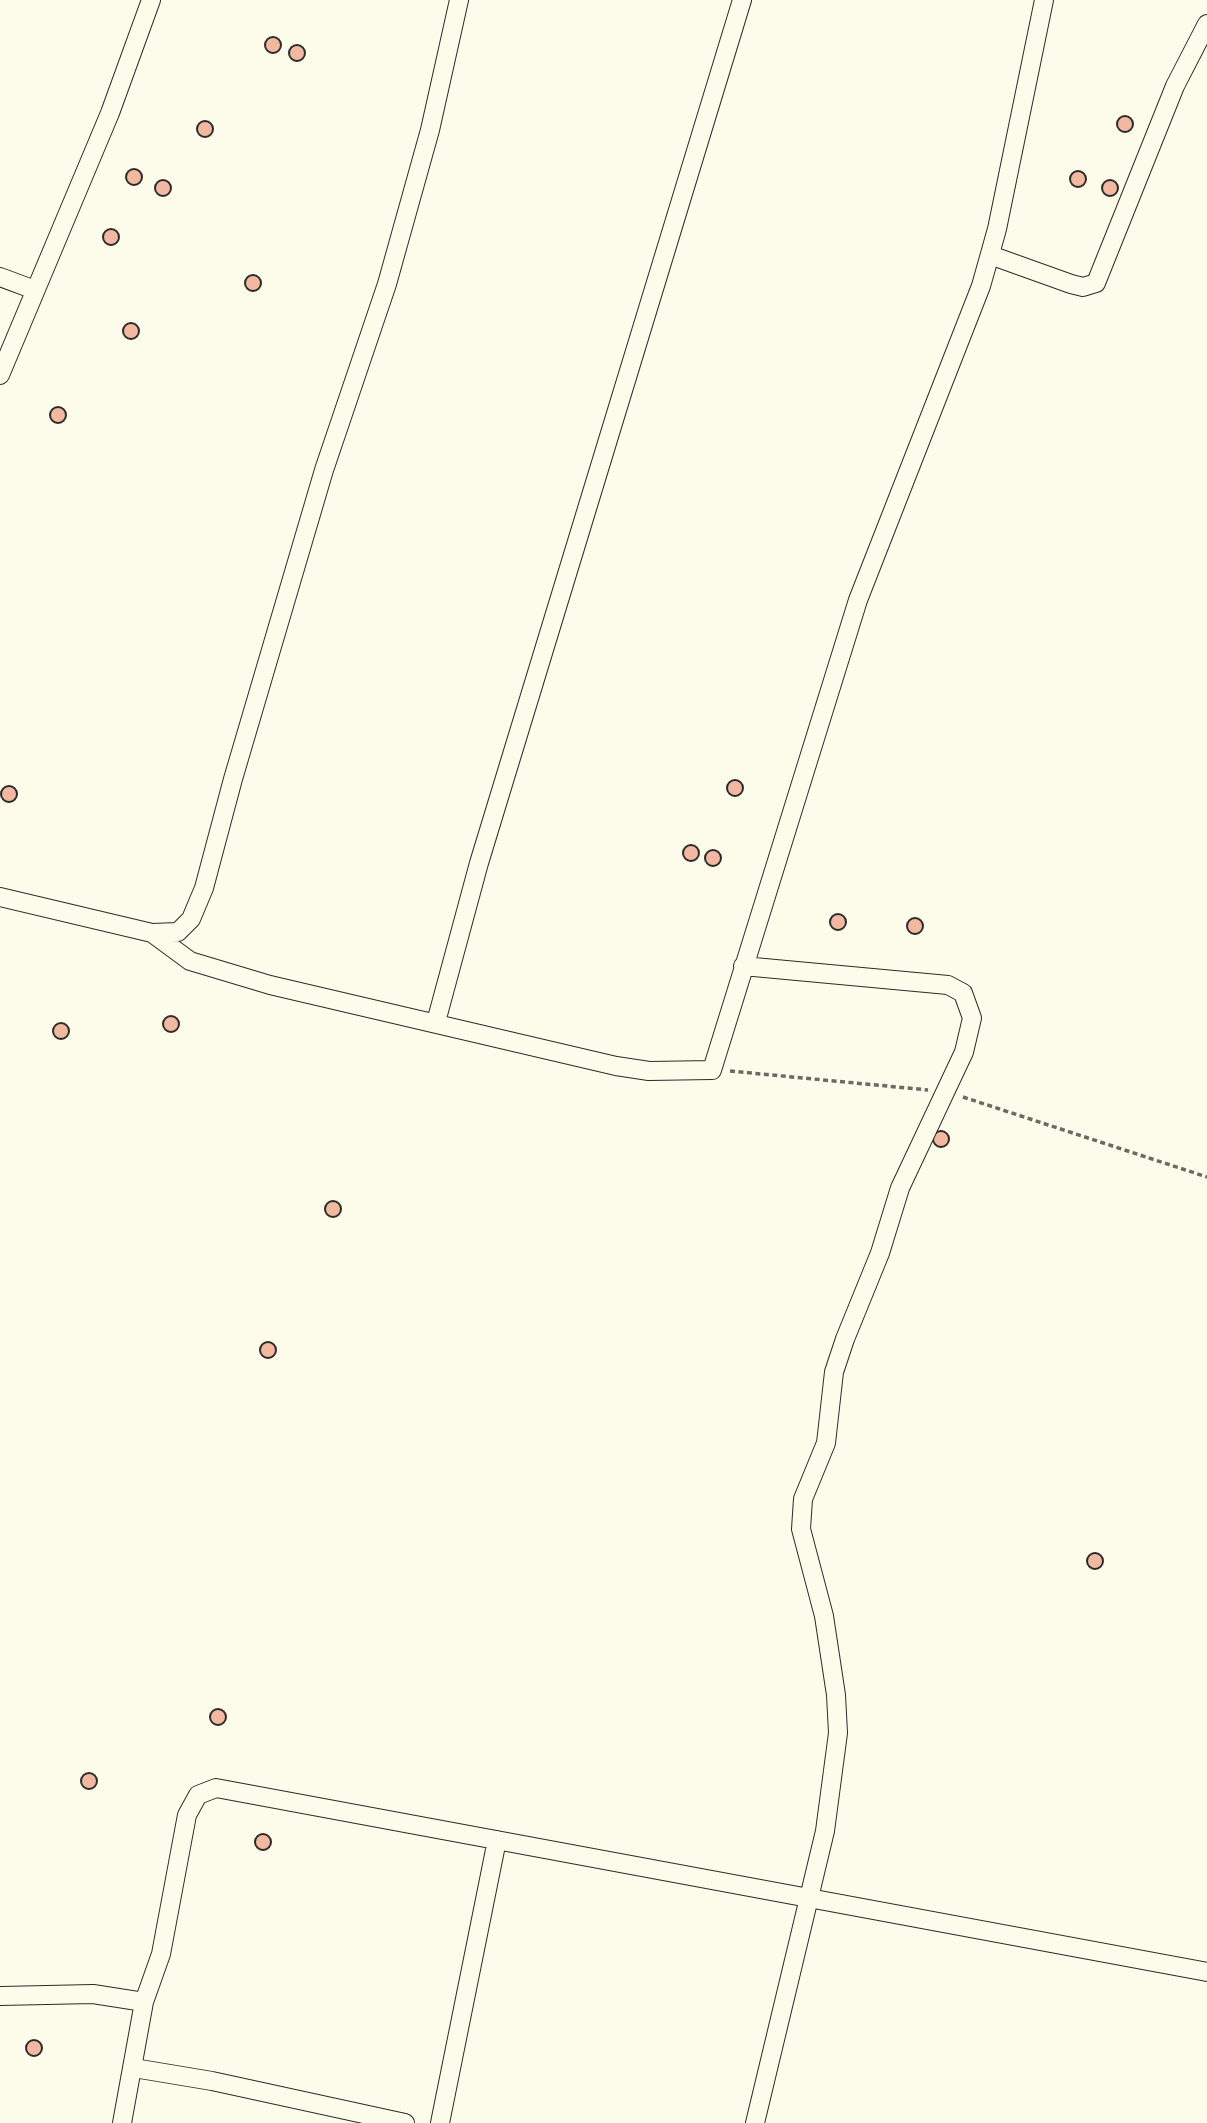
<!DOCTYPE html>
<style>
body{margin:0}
canvas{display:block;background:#fdfbea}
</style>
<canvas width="1207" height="2123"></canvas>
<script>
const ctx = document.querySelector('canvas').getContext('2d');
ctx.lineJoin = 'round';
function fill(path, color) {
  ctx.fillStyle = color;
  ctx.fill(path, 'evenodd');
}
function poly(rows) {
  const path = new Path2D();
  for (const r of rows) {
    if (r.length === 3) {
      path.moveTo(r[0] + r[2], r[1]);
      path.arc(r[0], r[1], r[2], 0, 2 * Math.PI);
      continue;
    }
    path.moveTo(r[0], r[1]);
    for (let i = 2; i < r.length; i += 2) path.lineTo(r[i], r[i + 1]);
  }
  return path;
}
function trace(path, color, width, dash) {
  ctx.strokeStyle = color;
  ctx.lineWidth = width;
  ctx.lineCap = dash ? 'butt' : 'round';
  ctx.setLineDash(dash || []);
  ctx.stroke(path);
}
const building = poly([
 [273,45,8],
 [297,53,8],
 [1125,124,8],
 [205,129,8],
 [134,177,8],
 [1078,179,8],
 [1110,188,8],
 [163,188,8],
 [111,237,8],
 [253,283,8],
 [131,331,8],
 [58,415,8],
 [735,788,8],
 [9,794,8],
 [691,853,8],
 [713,858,8],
 [838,922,8],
 [915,926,8],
 [171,1024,8],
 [61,1031,8],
 [941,1139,8],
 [333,1209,8],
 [268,1350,8],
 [1095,1561,8],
 [218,1717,8],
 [89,1781,8],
 [263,1842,8],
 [34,2048,8]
]);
fill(building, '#f2b8a0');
trace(building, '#2b2b2b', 2);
const street = poly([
 [990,255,1071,284,1083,287,1096,283,1175,86,1207,24],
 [0,277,35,290],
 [0,375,110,113,151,0],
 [0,897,152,933,178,932,191,919,204,888,233,779,324,470,387,284,430,130,459,0],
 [152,933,190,961,270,985,616,1066,649,1071,712,1070,858,600,981,286,997,229,1044,0],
 [743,966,948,985,963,993,972,1018,964,1052,900,1188,880,1253,845,1339,834,1372,826,1443,803,1499,801,1529,824,1616,836,1695,838,1733,825,1831,755,2123],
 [436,1022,479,863,742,0],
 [0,1996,93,1994,144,2002,122,2123],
 [144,2002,161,1954,187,1815,198,1795,216,1788,1207,1972],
 [134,2068,212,2081,405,2123],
 [440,2123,497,1840]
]);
trace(street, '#2b2b2b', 20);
trace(poly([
 [730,1071,928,1090],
 [963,1097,1207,1177]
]), '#6a6964', 3.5, [5, 3.5]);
trace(street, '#fdfbea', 18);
</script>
